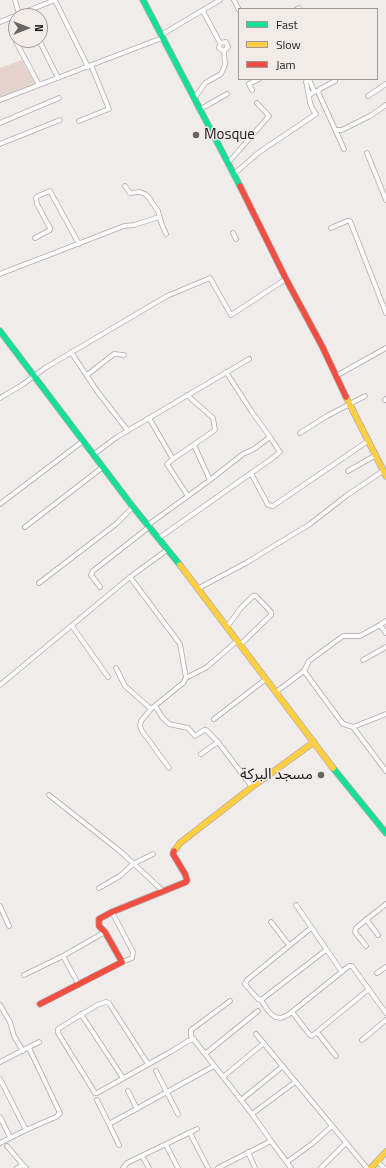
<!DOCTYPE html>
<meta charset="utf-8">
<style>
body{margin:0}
#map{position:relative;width:386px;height:1168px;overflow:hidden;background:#f0eceb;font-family:"Titillium Web",sans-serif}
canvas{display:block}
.legend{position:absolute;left:238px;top:8px;width:140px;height:72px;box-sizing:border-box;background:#f3ebe8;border:1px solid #9e9896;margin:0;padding:5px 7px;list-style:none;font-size:12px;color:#1e1b1a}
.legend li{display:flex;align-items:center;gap:8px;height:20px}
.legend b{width:20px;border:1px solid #9e9896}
.north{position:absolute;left:8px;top:8px;width:40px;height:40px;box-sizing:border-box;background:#f3ebe8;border:1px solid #9e9896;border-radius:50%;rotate:90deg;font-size:11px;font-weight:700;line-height:16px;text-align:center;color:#1e1b1a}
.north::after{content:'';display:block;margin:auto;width:14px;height:18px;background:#686463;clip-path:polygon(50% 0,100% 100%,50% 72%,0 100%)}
</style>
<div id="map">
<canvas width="386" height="1168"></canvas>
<ul class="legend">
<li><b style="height:5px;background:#16e098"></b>Fast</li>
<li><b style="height:5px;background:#ffcf43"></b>Slow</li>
<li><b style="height:5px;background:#f24e42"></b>Jam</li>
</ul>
<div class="north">N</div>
</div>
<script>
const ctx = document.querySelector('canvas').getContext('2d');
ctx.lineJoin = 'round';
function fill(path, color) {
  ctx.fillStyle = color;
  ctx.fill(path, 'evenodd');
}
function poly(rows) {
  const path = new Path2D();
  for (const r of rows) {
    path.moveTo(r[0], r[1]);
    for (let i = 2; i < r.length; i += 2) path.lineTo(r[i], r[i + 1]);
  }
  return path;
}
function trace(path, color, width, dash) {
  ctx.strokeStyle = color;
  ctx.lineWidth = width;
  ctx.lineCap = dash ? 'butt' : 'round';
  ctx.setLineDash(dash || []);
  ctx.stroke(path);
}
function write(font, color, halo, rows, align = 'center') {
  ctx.font = font + ' "Titillium Web","Noto Sans Arabic",sans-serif';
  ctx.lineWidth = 3;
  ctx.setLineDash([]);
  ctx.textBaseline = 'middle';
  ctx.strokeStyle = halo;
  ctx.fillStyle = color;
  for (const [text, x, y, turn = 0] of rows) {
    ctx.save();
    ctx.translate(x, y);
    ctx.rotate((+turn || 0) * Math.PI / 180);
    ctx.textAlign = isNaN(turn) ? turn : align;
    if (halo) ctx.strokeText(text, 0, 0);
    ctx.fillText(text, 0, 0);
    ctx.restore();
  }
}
fill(poly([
 [22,60,35,84,2,99,0,96,0,68]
]), '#e5d4cd');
const street = poly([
 [15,0,19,14],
 [234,0,239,10],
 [297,9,299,8],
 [203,11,220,43],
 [0,22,55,0,88,67],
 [161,35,220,0],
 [39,40,58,78],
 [16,42,39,85],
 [307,79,306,82,309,96],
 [309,79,314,91],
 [335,81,320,89,318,92,344,149],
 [252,90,249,84,259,79],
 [368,96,386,84],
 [194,99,205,83,221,74,225,65,224,51,228,47,226,42,220,43,219,48,224,51],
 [0,100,162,38],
 [199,110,227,94],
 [79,121,109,109,91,65],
 [0,123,59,98],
 [336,130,342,130,370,116,386,105],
 [0,144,60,120],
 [367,153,386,200],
 [228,163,269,116,257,103],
 [234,174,258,153,316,114,313,110,310,103,309,96,312,93,319,90],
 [125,186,130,193,140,192,145,194,149,198,158,211,161,222,166,234],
 [331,228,347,221,350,221,386,313],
 [233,233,236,239],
 [35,238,50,230,50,228,37,204,36,198,38,196,50,191,79,244],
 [0,274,124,226,134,225,159,217],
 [71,352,97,391,128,431],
 [87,375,114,354,124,355],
 [336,376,386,348],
 [187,395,213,418,215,430,173,459,167,464,188,496],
 [0,398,22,385,45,368,167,296,210,278,231,315,286,279],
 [385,400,386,399],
 [149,418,173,459],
 [300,433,327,416,365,396],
 [194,445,210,480],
 [93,455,117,437,249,359],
 [348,471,376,455],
 [251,473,268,505,273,506,368,441],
 [0,504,83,441],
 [148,525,210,480,243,454,254,449,270,437,252,412,226,372],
 [25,527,103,467],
 [159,538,274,457,280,452,270,437],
 [130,577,180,644,186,678],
 [39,583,116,524,133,507],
 [100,587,91,575,93,571,149,527],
 [197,589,246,563,310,524,346,496,383,471],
 [380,625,386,633],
 [72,626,108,677],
 [227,627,240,609,253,596,256,596,271,612,271,615,240,645],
 [363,660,386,647],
 [116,668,125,686,151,709],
 [304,671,343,724,353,727,386,771],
 [0,685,130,577,167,550],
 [276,692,304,671,309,661,343,636,360,636,380,625,386,621],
 [156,707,162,717,169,724,188,728,195,736,204,730,206,730,218,742,252,787],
 [214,719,266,679],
 [353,727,386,714],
 [201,754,218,742],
 [169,768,142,731,140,726,141,721,151,709,183,683,186,678,207,667,237,641],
 [49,795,121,852,163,891],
 [99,888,120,876,133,864,153,854],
 [296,905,342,972],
 [0,906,9,926],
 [112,912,133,952,132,958,122,962],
 [366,919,378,935],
 [271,922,289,945],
 [311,928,247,980,245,984,258,999,261,1000,326,950],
 [366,946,355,932,356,928,386,904],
 [63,956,79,985],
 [377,973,386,967],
 [24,975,63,956,105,932],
 [261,1000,269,1012,275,1017,281,1018,288,1015,349,966,352,966,386,1013],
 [230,1001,191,1030,191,1036,252,1114,271,1141,291,1168],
 [0,1005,10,1022,14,1036,23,1051],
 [292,1012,310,1035,312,1036,369,989],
 [81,1014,123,1078],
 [317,1032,336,1056],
 [256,1034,367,1168],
 [362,1040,386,1020],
 [205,1054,258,1011],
 [0,1062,39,1042],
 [148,1064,109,1003,106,1002,97,1005,58,1029,58,1033,95,1093,97,1093,172,1051,188,1041,194,1039],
 [156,1071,178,1114],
 [223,1077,264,1043],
 [0,1079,26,1130],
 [128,1091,137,1109],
 [97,1100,109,1124,214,1066],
 [241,1100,283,1066],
 [252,1114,295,1082],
 [0,1117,10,1137],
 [109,1124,119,1145],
 [190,1133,208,1168],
 [0,1143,26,1130,56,1117,60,1113,29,1048],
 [166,1145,178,1168],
 [7,1146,23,1165],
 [248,1152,255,1168],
 [142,1156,149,1168],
 [377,1161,384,1168],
 [287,1162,313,1143,332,1126],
 [17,1168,23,1165,26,1168],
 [123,1168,127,1163,197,1129],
 [218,1168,271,1141],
 [321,1168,346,1143]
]);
const fast = poly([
 [143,0,240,186],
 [0,331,133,507,180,565],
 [333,768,386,833]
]);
const slow = poly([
 [346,397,386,476],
 [180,565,333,768],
 [174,851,180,843,252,787,314,742],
 [371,1168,386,1152]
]);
const jam = poly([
 [240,186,286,279,322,346,346,397],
 [40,1004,122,962,105,932,99,926,99,919,112,912,186,882,187,880,185,874,173,854,174,851]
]);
trace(street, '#adabaa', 5.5);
trace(fast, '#adabaa', 7);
trace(slow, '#adabaa', 7);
trace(jam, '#adabaa', 7);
trace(street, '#fdfcfc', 4);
trace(fast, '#16e098', 5.5);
trace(slow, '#ffcf43', 5.5);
trace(jam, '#f24e42', 5.5);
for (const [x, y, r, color] of [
 [196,135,4,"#686463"],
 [321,775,4,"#686463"]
]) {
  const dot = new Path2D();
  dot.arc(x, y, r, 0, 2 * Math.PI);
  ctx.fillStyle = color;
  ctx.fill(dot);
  trace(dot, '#f3ebe8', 1.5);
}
write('15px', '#1e1b1a', '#f3ebe8', [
 ["Mosque",204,135],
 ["مسجد البركة",313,775,"right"]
], 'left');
</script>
